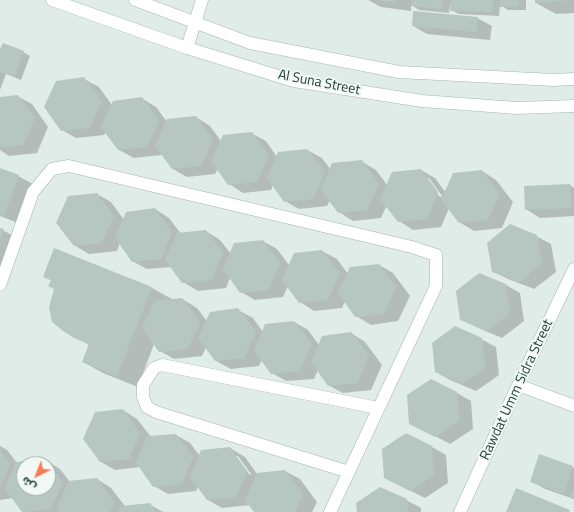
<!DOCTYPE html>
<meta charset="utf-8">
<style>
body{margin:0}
#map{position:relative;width:574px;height:512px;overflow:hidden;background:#e0ece7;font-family:"Titillium Web","Noto Sans Arabic",sans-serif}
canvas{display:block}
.north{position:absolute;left:16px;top:456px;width:40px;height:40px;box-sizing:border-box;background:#f1f8f5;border:1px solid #9daea9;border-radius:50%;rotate:223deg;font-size:11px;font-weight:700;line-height:16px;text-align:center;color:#203e36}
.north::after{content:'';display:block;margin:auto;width:14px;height:18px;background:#fb7b50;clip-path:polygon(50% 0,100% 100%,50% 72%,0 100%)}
</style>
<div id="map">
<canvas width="574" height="512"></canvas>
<div class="north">ش</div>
</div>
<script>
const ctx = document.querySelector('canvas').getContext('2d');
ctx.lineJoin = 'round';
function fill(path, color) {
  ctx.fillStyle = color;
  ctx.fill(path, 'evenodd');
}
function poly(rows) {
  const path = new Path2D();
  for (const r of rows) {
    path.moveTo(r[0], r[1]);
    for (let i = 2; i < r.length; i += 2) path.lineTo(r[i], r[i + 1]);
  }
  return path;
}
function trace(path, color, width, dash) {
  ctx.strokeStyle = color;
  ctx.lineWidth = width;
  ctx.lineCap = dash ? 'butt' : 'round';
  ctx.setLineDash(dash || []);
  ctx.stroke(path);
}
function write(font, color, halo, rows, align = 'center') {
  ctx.font = font + ' "Titillium Web",sans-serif';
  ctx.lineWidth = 4;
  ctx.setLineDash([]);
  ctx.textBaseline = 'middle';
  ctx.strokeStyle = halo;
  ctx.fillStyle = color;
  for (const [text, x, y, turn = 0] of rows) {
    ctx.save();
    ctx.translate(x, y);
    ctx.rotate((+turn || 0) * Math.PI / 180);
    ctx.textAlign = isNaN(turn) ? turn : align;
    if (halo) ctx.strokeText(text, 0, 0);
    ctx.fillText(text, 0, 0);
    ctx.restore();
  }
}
fill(poly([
 [368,0,526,0,526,10,508,10,500,5,499,16,459,14,451,10,452,6,450,5,449,13,419,10,411,5,411,11,381,7],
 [536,0,574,0,574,13,556,14,536,3],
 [477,18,492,26,490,40,427,34,413,26],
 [0,52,23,52,30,56,21,80,6,74,0,90],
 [84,79,99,87,112,105,141,98,156,107,167,122,196,117,210,126,221,141,251,133,266,141,277,157,307,150,322,158,331,170,361,161,376,170,387,185,421,170,435,178,446,193,482,171,496,180,513,202,502,228,474,231,459,222,449,208,441,227,413,230,399,221,387,205,381,218,353,221,339,212,330,200,327,206,299,209,285,201,273,185,271,190,243,193,229,184,218,169,215,174,187,177,173,169,162,154,161,155,134,158,119,150,106,132,104,135,76,138,62,130],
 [426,178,429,178,442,196,440,197],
 [17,96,32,104,48,127,37,153,9,156,0,150,0,98],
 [0,169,18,176,33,184,18,223,0,216],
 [570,185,574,188,574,216,540,218,526,209],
 [97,194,111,202,124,220,155,209,169,218,181,234,206,231,220,240,231,254,263,241,277,249,289,265,322,251,337,259,348,274,379,265,393,273,410,296,398,321,371,325,356,316,345,301,342,308,314,311,300,302,288,286,283,297,255,300,241,292,230,278,226,288,198,291,183,282,172,267,147,269,132,261,120,243,117,251,89,254,74,245],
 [0,229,18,238,0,276],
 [536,236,551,244,556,272,534,289,508,279,493,271],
 [45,277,152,288,172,299,182,299,197,308,207,321,238,310,253,318,263,332,294,322,308,330,319,345,351,333,365,342,382,365,371,390,343,393,328,385,318,370,314,379,286,381,272,373,262,359,259,366,231,369,216,361,206,347,202,356,174,359,160,351,154,344,138,387,103,373,83,362,89,345,75,337,52,281],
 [506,285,520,293,524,321,502,338,476,327,461,319],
 [481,339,496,347,499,375,476,391,450,380,436,372],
 [457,393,471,401,473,429,450,444,410,423],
 [123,410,137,419,151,437,176,435,190,443,200,456,230,448,245,457,257,474,285,471,300,479,317,502,312,512,255,512,250,505,222,508,208,500,198,487,196,491,168,494,154,486,140,467,115,470,101,462],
 [235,456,238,456,251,474,250,475],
 [0,446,7,450,17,463,45,460,60,469,70,482,97,479,111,488,125,506,149,504,163,512,24,512,13,498,0,500],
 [24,464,48,464,48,488,24,488],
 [432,447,446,455,448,483,425,498,385,478],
 [573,467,574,468,574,499,545,489,531,481],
 [406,500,421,508,421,512,358,512]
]), '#0003');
fill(poly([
 [377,0,397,0,397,3],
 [412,0,443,0,442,9,411,6],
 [451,0,493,0,492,12,450,11],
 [500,0,519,0,519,6,500,7],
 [535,0,565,0,565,1,535,3],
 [413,11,478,17,476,32,412,26],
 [3,43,24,51,14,77,0,71,0,49],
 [84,77,102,101,90,128,61,131,44,107,56,81],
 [18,95,35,118,23,145,0,147,0,97],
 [142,97,159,121,147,147,118,150,101,127,113,101],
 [196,116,213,140,201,166,172,169,155,146,167,119],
 [252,132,269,155,257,182,228,185,211,161,223,135],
 [307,149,325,172,313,199,284,202,267,178,278,152],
 [362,160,379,184,367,210,338,213,321,190,332,163],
 [0,168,19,175,4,216,0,214],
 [421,169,438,192,427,219,398,222,380,199,392,172],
 [482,170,499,194,488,220,459,223,441,200,453,173],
 [570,184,572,208,525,210,524,186],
 [97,193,114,216,102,243,74,246,56,223,68,196],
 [155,208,172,232,161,259,132,262,115,238,126,212],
 [510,224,537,235,542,263,519,282,492,272,487,243],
 [0,228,4,229,0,240],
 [206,230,223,253,211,280,182,283,165,260,177,233],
 [263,240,280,263,269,290,240,293,223,269,234,243],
 [54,248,152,287,117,376,82,362,89,344,74,338,63,331,52,322,49,307,54,289,48,286,51,280,43,277],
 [322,250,340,273,328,300,299,303,282,280,294,253],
 [379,264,396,287,384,314,355,317,338,293,350,267],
 [479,273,506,284,510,313,487,331,460,320,456,291],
 [182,298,200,322,188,349,159,352,142,328,154,301],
 [238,308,256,332,244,358,215,361,198,338,210,312],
 [294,321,312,344,300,371,271,374,254,351,265,324],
 [455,326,482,338,485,367,462,384,435,372,432,343],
 [351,332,369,356,357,383,328,386,311,362,322,336],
 [431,379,457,392,459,421,435,437,409,424,407,395],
 [123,409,140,433,129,459,100,462,83,439,95,412],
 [406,433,432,446,434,475,410,491,384,478,382,449],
 [176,434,193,457,182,484,153,487,136,463,147,436],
 [230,447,247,471,236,497,207,500,190,477,201,450],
 [0,450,10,464,0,487],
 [539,454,573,466,564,494,530,482],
 [45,459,63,482,51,509,22,512,5,489,16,462],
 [24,464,48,464,48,488,24,488],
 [285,470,303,494,295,512,254,512,245,500,257,473],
 [97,478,114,502,110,512,60,512,57,508,68,481],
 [380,487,407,499,408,512,357,512,356,503],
 [516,488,570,510,569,512,506,512],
 [574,489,574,499,570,498],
 [150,503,156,512,118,512,121,506]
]), '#b5c7c0');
const street = poly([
 [187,48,202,0],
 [0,285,33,192,52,169,69,166,412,247,436,255,436,286,330,512],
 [518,385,574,406],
 [349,472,156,412,147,407,143,397,143,385,154,368,162,365,378,408],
 [460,512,518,385,574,269]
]);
const secondary = poly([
 [52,0,187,48,294,81,422,101,517,108,574,106],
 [135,0,250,43,399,72,553,80,574,79]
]);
trace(street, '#a3b4ae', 13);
trace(secondary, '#9eb9af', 13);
trace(street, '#fff', 12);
trace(secondary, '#fff', 12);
write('14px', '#203e36', '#f1f8f5', [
 ["Al Suna Street",319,83,11],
 ["Rawdat Umm Sidra Street",517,390,-65]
]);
</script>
